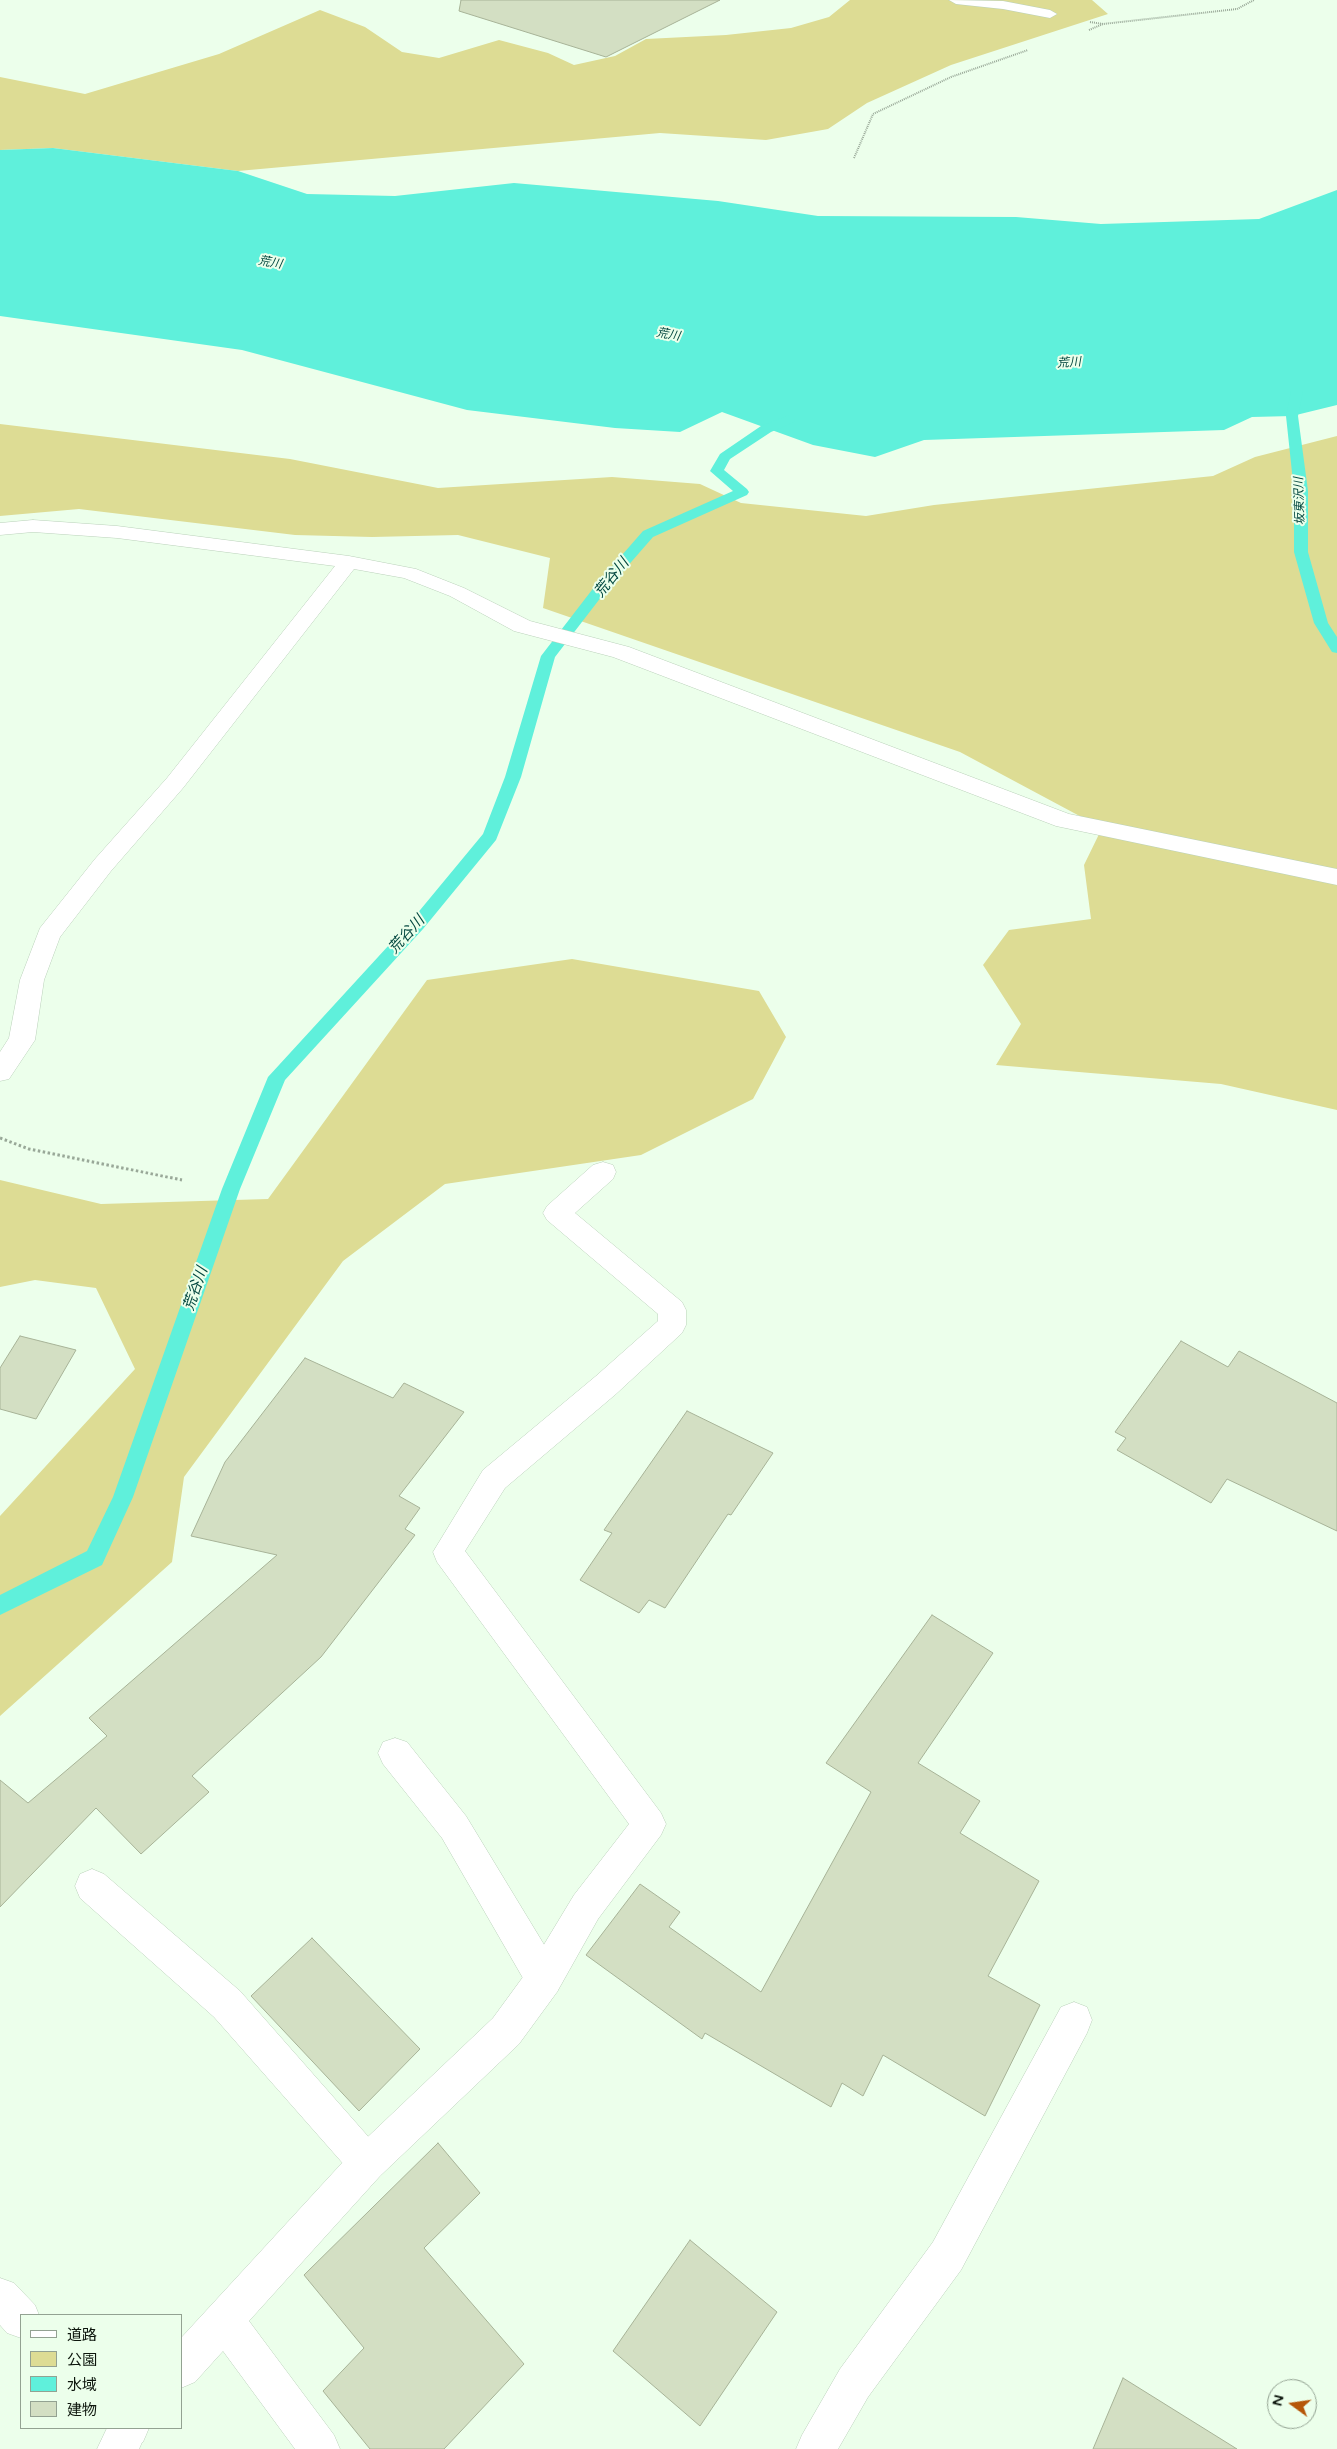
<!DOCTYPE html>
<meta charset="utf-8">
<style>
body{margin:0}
#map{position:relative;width:1337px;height:2449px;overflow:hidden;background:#ecffeb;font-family:"Varela Round","Noto Sans JP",sans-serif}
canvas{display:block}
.legend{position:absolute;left:20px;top:2314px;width:162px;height:115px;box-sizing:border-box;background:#ecffeb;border:1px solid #93a292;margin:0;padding:6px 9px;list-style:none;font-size:15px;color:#0d160d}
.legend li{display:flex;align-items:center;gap:10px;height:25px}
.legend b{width:25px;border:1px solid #93a292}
.north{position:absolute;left:1267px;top:2379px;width:50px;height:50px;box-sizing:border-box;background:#ecffeb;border:1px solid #93a292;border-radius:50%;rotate:284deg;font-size:14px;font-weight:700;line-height:20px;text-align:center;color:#0d160d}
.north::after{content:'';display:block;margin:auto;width:18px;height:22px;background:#b65709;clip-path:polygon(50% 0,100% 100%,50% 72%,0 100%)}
</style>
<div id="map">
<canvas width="1337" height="2449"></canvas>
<ul class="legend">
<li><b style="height:6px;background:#fff"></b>道路</li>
<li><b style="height:14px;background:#dddc94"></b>公園</li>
<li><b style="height:14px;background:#5ff0db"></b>水域</li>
<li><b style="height:14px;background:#d3dfc3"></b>建物</li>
</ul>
<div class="north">N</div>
</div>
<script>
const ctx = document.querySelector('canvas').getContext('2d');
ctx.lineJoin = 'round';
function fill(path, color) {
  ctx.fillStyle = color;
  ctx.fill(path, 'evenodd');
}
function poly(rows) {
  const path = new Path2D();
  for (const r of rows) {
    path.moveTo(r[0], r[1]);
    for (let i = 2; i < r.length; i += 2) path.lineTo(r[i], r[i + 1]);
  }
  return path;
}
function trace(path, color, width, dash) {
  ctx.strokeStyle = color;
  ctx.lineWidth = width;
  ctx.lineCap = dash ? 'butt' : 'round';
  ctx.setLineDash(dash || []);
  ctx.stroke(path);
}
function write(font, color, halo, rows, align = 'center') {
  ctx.font = font + ' "Varela Round","Noto Sans JP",sans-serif';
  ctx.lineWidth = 4;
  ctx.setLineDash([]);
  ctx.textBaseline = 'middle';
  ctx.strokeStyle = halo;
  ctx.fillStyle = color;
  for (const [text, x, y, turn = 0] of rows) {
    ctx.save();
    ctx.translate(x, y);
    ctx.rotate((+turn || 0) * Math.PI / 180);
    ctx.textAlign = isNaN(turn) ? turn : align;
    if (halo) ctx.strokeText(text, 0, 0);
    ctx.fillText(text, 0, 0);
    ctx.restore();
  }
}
fill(poly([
 [850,0,1092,0,1108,14,951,65,867,103,828,129,766,140,660,133,238,171,53,148,0,150,0,77,85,94,219,54,320,10,365,27,402,52,439,58,499,40,548,53,574,65,615,56,646,39,726,35,791,28,829,17],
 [0,424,290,459,438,488,612,477,700,484,741,503,866,516,934,505,1213,476,1255,457,1337,436,1337,1110,1221,1084,996,1065,1021,1024,983,965,1009,930,1091,919,1084,865,1102,828,960,752,543,608,550,558,458,535,372,537,295,535,79,509,0,516],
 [572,959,759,991,786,1037,753,1099,641,1155,445,1184,343,1261,184,1477,172,1562,0,1716,0,1516,135,1369,96,1288,35,1280,0,1287,0,1180,101,1204,268,1199,427,980]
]), '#dddc94');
fill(poly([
 [53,148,238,171,307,194,395,196,514,183,718,201,818,216,1016,217,1101,224,1259,219,1337,190,1337,405,1292,416,1252,417,1224,430,924,440,875,457,813,445,722,412,680,432,615,428,467,410,242,350,0,316,0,150]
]), '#5ff0db');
fill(poly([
 [1297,387,1303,391,1298,416,1308,491,1308,552,1328,623,1337,637,1337,653,1332,652,1314,623,1294,552,1294,491,1286,416,1291,391,1297,387],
 [789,415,795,419,794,422,771,432,730,459,724,470,747,489,749,492,747,495,653,537,605,592,555,657,521,777,496,840,423,929,285,1080,240,1189,133,1497,102,1565,0,1615,0,1595,87,1551,113,1497,222,1189,268,1077,411,921,483,834,505,777,541,656,595,586,643,531,733,491,710,471,720,454,761,426,789,415]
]), '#5ff0db');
const building = poly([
 [461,0,720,0,606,57,459,11,461,0],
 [20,1336,76,1350,36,1419,0,1409,0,1368,20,1336],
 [1181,1341,1228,1367,1239,1351,1337,1403,1337,1531,1227,1479,1211,1503,1117,1450,1126,1438,1115,1432,1181,1341],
 [305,1358,393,1398,404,1383,464,1412,399,1496,420,1508,405,1529,415,1535,321,1657,192,1776,209,1792,141,1854,96,1808,0,1907,0,1780,28,1803,107,1736,89,1718,277,1555,191,1536,225,1462,305,1358],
 [687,1411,773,1453,731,1515,728,1514,665,1608,649,1600,639,1613,580,1580,612,1533,604,1530,687,1411],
 [932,1615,993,1653,918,1763,980,1801,960,1833,1039,1881,988,1976,1040,2005,985,2116,883,2055,863,2096,842,2083,831,2107,705,2033,702,2039,586,1955,640,1884,680,1912,669,1927,761,1992,871,1792,826,1763,932,1615],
 [312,1938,420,2049,359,2111,251,1996,312,1938],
 [438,2143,480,2193,424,2248,524,2364,444,2449,370,2449,323,2391,364,2348,304,2275,438,2143],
 [690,2240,777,2312,700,2426,613,2351,690,2240],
 [1123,2378,1237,2449,1093,2449,1123,2378]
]);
fill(building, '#d3dfc3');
trace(building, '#a7b397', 1);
const service = poly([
 [395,1738,407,1742,466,1816,557,1966,562,1979,557,1992,544,1997,531,1992,442,1838,383,1764,378,1753,383,1742,395,1738],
 [92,1869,104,1874,240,1991,380,2150,386,2163,380,2176,367,2182,354,2176,214,2017,80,1898,75,1886,80,1874,92,1869],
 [107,2428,148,2428,148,2429,139,2449,97,2449,107,2428]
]);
const minor = poly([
 [949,0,1003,1,1050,10,1057,14,1050,18,1003,9,956,4,949,0],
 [33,520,117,526,349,556,416,569,464,588,530,621,629,647,1069,814,1337,869,1337,885,1056,826,613,657,514,631,450,596,404,578,354,569,183,788,111,871,60,937,44,980,35,1040,9,1079,0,1081,0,1052,9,1038,20,980,40,928,95,859,167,778,335,566,117,538,33,532,0,535,0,523,33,520],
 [603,1162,613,1165,616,1172,613,1179,575,1213,682,1302,686,1310,686,1325,682,1333,616,1394,505,1488,465,1551,661,1813,666,1824,661,1835,598,1919,557,1992,519,2044,380,2176,249,2321,334,2435,340,2449,295,2449,223,2351,195,2382,181,2388,181,2338,354,2150,493,2018,531,1966,574,1895,629,1824,437,1562,433,1552,483,1470,596,1376,658,1321,658,1314,547,1220,543,1213,547,1206,593,1165,603,1162],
 [1074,2002,1087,2007,1092,2020,1087,2033,961,2270,868,2397,838,2449,796,2449,802,2435,840,2369,933,2242,1061,2007,1074,2002],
 [0,2278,14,2283,35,2305,39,2315,21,2315,21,2338,7,2333,0,2325,0,2278],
 [107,2428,149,2428,143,2442,129,2448,113,2442,107,2428]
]);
trace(service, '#bad1ba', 1);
trace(minor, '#bad1ba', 1);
trace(poly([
 [1090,22,1103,24,1237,9,1254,0],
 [1089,30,1103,24],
 [854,158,873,114,951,77,1028,50]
]), '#99a898', 2, [1, 1]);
trace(poly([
 [0,1138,29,1149,182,1180]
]), '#99a898', 3, [2.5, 2.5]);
fill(service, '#fff');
fill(minor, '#fff');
write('italic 12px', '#044840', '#ecffeb', [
 ["荒川",270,263,10],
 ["荒川",668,335,10],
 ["荒川",1069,363,-4],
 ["坂東沢川",1300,501,-92]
]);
write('italic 15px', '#044840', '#ecffeb', [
 ["荒谷川",612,578,-51],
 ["荒谷川",407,935,-48],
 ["荒谷川",196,1289,-71]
]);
</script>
